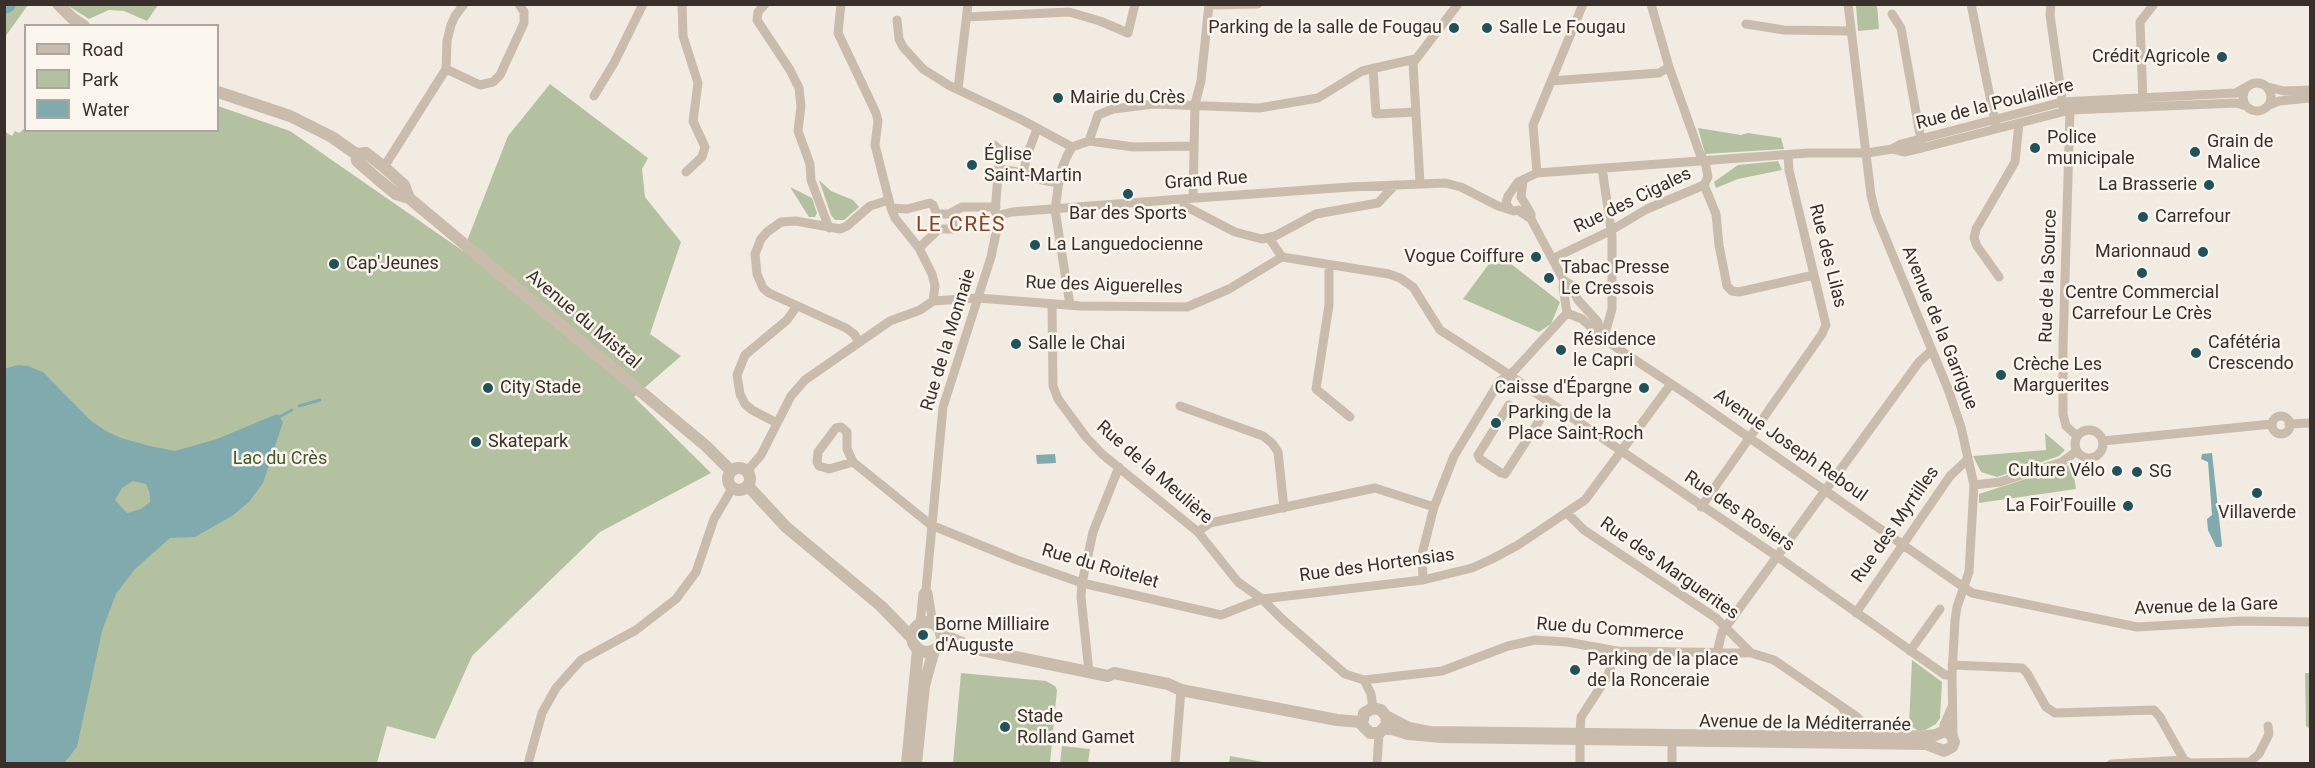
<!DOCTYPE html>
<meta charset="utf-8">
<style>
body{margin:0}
#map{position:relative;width:2315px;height:768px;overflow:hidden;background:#f2ebe1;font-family:Roboto,sans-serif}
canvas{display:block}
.frame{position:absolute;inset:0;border:6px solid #39302b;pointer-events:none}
.legend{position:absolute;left:24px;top:24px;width:195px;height:108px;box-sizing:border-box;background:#faf5ed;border:2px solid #ada69f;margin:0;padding:8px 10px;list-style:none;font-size:18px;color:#39302b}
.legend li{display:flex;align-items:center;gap:12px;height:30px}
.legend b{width:30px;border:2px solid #ada69f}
</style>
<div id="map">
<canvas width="2315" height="768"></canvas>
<div class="frame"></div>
<ul class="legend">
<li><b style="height:8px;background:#cabcad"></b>Road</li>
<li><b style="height:16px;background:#b4c1a1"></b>Park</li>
<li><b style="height:16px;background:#81aaae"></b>Water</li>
</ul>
</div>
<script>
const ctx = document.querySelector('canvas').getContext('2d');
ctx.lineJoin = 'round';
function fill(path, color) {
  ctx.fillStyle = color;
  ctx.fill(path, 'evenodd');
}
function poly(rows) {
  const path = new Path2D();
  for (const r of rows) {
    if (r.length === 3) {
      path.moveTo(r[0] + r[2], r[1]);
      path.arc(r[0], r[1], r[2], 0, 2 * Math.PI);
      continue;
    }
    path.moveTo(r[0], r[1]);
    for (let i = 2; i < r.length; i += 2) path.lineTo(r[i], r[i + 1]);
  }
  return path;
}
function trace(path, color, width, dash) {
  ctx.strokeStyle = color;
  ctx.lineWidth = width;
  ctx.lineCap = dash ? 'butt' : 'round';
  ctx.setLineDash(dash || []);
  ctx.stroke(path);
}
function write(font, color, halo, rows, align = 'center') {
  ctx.font = font + ' Roboto,sans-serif';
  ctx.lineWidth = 5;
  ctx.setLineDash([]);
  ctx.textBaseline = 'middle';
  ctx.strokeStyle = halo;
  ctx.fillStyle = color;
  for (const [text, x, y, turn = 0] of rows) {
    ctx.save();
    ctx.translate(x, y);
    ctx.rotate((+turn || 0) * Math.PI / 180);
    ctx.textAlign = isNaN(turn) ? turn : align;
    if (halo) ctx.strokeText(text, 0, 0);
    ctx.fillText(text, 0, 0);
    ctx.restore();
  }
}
fill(poly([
 [5,4,28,5,5,37,4,5],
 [67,5,158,5,147,21,124,11,109,10,89,19],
 [1877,5,1879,29,1858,31,1856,6],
 [550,84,648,158,642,169,645,197,681,242,650,334,681,356,634,397,711,473,600,532,472,656,435,739,387,726,377,763,5,763,5,132,12,136,15,131,19,133,25,128,26,130,218,130,218,106,290,131,463,251,508,136],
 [1698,128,1741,135,1748,133,1781,138,1784,149,1705,154],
 [1778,161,1782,170,1738,179,1716,188,1714,182,1738,165],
 [819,180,831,191,853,200,859,207,844,220,835,220,831,215],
 [790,187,812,198,817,213,815,217,809,217],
 [1497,253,1560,302,1551,324,1539,332,1463,299],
 [2045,433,2065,450,2059,456,1997,477,1981,472,1973,456,2046,450],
 [2072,464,2076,489,1979,503,1979,494],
 [1912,660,1942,682,1940,718,1936,724,1925,730,1919,731,1909,725],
 [961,673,1046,681,1055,686,1057,690,1050,763,953,763],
 [2305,673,2310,673,2310,729,2306,726],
 [1062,746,1090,749,1088,763,1060,763],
 [1230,756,1269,763,1229,763]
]), '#b4c1a1');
fill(poly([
 [18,365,28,366,43,372,90,420,106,431,121,438,150,446,175,451,217,439,277,414,283,422,263,483,249,502,232,516,195,537,170,538,134,570,116,594,102,631,77,747,64,763,5,763,4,369],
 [133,481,146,484,150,494,150,502,141,509,127,513,115,500,122,488],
 [2212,453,2222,545,2221,547,2216,547,2208,530,2207,519,2212,515,2208,462,2201,459,2202,454],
 [1055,454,1056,463,1037,464,1036,455]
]), '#81aaae');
trace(poly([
 [299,406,320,400],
 [279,417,292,410]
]), '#81aaae', 3);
trace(poly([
 [4,6,8,4]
]), '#81aaae', 16);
trace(poly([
 [682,4,683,36,698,83,693,121,705,147,702,157,686,172],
 [765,4,758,12,757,20,790,70,799,88,801,106,798,131,810,164,811,180,829,228],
 [841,4,838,33,876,113,878,121,875,145,891,208,895,218,919,248,932,274,935,286,933,301],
 [1848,4,1871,195,1876,215,1948,389,1961,427,1974,485,1969,572,1957,607,1955,620,1952,675,1953,736],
 [1971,4,1996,126],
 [2051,4,2050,15,2063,106],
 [1209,5,1258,4],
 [1892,14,1901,28,1922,146],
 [967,17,1069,12,1100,21,1128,33,1135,4],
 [897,20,899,39,903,47,923,69,950,86,1022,120,1072,147],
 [1746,24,1784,30,1851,31],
 [1373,68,1376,114,1416,112],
 [446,69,480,85,493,82,500,75,524,23,524,12,519,4],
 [1551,81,1659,73,1669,67],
 [2257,97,14],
 [2268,87,2284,91,2310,90],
 [958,89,968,4],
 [594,96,614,63,643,4],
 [2143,102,2140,22,2154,4],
 [2269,105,2279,101,2310,98],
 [2070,110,2063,346,2063,414,2066,426,2077,436],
 [1089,141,1098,115,1113,109,1154,104,1259,108,1318,98,1362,71,1415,59],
 [1892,149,1904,152,1922,148,2070,110,2236,103,2246,106],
 [384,167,446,69,447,41,451,25,455,16,464,4],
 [1602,168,1612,236,1612,309,1604,337],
 [1000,169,1024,173,1036,179,1059,183],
 [1024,173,1026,158,1037,129],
 [1537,173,1533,125,1583,4],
 [1523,181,1521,197,1531,214,1531,219,1564,281,1570,284,1578,300,1598,322,1599,331],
 [1420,183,1413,63,1458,4],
 [1704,185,1716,214,1719,245,1727,286,1732,291,1739,292,1814,275],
 [1193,198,1195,104,1201,81,1209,4],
 [1182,199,1185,206,1235,232,1262,239,1275,236,1316,214,1378,203,1395,185],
 [891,208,907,209,930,203,933,205,937,214,949,214,962,207,996,207],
 [1510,210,1506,203,1508,196,1518,182,1537,173,1808,153,1867,153,1892,149,1901,144,2062,102,2236,93,2248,86],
 [996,216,1012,212,1182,199,1350,187,1445,183,1461,187,1498,206,1514,211,1518,210,1531,219],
 [1269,238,1282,257],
 [919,248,939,229,953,229,953,212],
 [1554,258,1610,231,1647,209,1704,185,1708,177,1705,161,1700,154,1669,67,1651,4],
 [1329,266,1329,305,1316,389,1350,417],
 [1999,277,1977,246,1974,238,1976,229,2015,162,2019,123],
 [1564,281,1563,287,1567,313],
 [1052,304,1053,386,1058,399,1086,437,1102,454,1198,532,1238,582,1262,599,1282,619,1345,674,1364,680,1371,694,1373,708],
 [1070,305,1055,210,1060,173,1067,156,1072,147,1089,141,1134,147,1193,146],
 [1567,313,1582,319,1593,329,1599,331,1614,346,1688,395,1972,593,2137,627,2242,621,2310,622],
 [859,342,854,334,846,328,769,293,763,288,757,274,755,254,761,239,767,232,781,222,796,221,840,229,847,226,870,206,889,200],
 [1509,405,1478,455,1480,459,1501,473,1505,474,1550,404],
 [1180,406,1263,436,1272,443,1278,452,1284,508],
 [2281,425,9],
 [777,423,752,410,745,404,740,394,737,375,745,355,787,320,797,306],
 [2289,424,2310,423],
 [2089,444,14],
 [2103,441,2272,424],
 [853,462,829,469,819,466,817,462,818,452,836,428,841,427,847,432,847,449,853,462,931,525,1017,560,1082,583,1221,615,1262,599,1423,580,1472,568,1492,559,1518,545,1585,500,1671,384],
 [747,471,761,455,791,396,805,380,890,321,920,310,933,301,978,298,1080,306,1187,307,1229,289,1282,257,1389,274,1400,278,1413,287,1440,330,1496,366,1778,557,1945,675,1952,675],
 [1974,485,2000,482,2062,462,2077,451],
 [1701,507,1822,334,1826,325,1789,170,1788,155],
 [1567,513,1584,530,1716,618,1751,653,1774,660,1857,717,1869,728,1873,736,1873,741],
 [1198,532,1210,523,1375,488,1434,507],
 [1423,580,1422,554,1434,507,1454,456,1499,382,1514,371,1567,313],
 [926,590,928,593,933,624],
 [1856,613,1950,476,1967,460],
 [920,624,923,594,926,590,943,407,991,257,997,228,995,213,1000,150,994,145],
 [1910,651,1940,609],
 [1717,653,1722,632,1919,362,1932,350],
 [1952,665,2022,668,2027,673,2046,707,2055,713,2154,710,2160,717,2184,760],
 [1089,672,1081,597,1082,583,1093,532,1119,467],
 [1364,680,1442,671,1508,646,1535,640,1567,642,1617,651,1751,653],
 [1843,709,1850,721,1851,725,1848,737,1850,740],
 [1944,731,1944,725,1951,709],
 [1580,733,1581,717,1607,677,1617,651],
 [528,764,542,713,556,688,581,660,636,630,676,599,696,572,714,519,733,487],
 [1175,764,1181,690],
 [1377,764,1379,733],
 [1580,764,1580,739],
 [1672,764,1672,740],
 [2111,764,2184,760,2190,763,2250,762,2259,754,2269,734,2268,726]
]), '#cabcad', 9);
trace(poly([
 [58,4,72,18,84,26],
 [218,92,290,116,332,137,356,154,357,161,380,181,396,194,409,198,706,446,731,471],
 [356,154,366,153,384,167,404,185,409,198],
 [739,479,11],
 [748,486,786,527,881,606,912,638],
 [927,637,15],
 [941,634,976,649,1108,676,1114,673,1168,684,1181,690,1337,720,1361,722],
 [1384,729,1392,729,1408,734,1442,737,1926,744,1944,751,1952,747,1954,742,1951,734,1944,731,1936,735,1926,736,1836,737,1429,732,1409,728,1386,716,1381,710,1373,708,1364,713,1362,725,1370,733,1379,733,1387,725,1386,716],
 [907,764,918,649],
 [916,764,924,686,934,650]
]), '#cabcad', 12);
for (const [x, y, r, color] of [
 [1454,28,6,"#225259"],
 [1487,28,6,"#225259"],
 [2222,57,6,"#225259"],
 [1058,98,6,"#225259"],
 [2035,148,6,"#225259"],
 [2195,152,6,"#225259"],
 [972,165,6,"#225259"],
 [2209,185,6,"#225259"],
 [1128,194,6,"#225259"],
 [2143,217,6,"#225259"],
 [1035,245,6,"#225259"],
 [2203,252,6,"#225259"],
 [1536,257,6,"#225259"],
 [334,264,6,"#225259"],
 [2142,273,6,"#225259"],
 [1549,278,6,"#225259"],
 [1016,344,6,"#225259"],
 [1561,350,6,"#225259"],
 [2196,353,6,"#225259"],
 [2001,375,6,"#225259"],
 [488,388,6,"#225259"],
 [1644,388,6,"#225259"],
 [1496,423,6,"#225259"],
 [476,442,6,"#225259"],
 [2117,471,6,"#225259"],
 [2137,472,6,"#225259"],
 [2257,493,6,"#225259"],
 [2128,506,6,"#225259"],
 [923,635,6,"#225259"],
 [1575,670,6,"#225259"],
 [1005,727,6,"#225259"]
]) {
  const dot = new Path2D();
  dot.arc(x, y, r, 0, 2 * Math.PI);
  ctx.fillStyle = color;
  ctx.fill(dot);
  trace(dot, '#faf5ed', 2);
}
write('18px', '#39302b', '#faf5ed', [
 ["Parking de la salle de Fougau",1442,28,"right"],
 ["Salle Le Fougau",1499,28],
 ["Crédit Agricole",2210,57,"right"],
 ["Mairie du Crès",1070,98],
 ["Police",2047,138],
 ["municipale",2047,159],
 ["Grain de",2207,142],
 ["Malice",2207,163],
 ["Église",984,155],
 ["Saint-Martin",984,176],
 ["La Brasserie",2197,185,"right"],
 ["Bar des Sports",1128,214,"center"],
 ["Carrefour",2155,217],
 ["La Languedocienne",1047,245],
 ["Marionnaud",2191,252,"right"],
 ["Vogue Coiffure",1524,257,"right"],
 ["Cap'Jeunes",346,264],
 ["Tabac Presse",1561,268],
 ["Le Cressois",1561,289],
 ["Centre Commercial",2142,293,"center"],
 ["Carrefour Le Crès",2142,314,"center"],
 ["Résidence",1573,340],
 ["le Capri",1573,361],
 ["Cafétéria",2208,343],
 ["Crescendo",2208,364],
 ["Salle le Chai",1028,344],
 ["Crèche Les",2013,365],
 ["Marguerites",2013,386],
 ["City Stade",500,388],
 ["Caisse d'Épargne",1632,388,"right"],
 ["Parking de la",1508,413],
 ["Place Saint-Roch",1508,434],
 ["Skatepark",488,442],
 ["Culture Vélo",2105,471,"right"],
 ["SG",2149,472],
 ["La Foir'Fouille",2116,506,"right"],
 ["Villaverde",2257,513,"center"],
 ["Borne Milliaire",935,625],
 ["d'Auguste",935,646],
 ["Parking de la place",1587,660],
 ["de la Ronceraie",1587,681],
 ["Stade",1017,717],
 ["Rolland Gamet",1017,738]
], 'left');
write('18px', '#39302b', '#faf5ed', [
 ["Rue de la Poulaillère",1995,105,-14],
 ["Grand Rue",1206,181,-4],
 ["Rue des Cigales",1633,201,-26],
 ["Rue des Lilas",1827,256,76],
 ["Rue de la Source",2049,276,-88],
 ["Rue des Aiguerelles",1104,286,2],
 ["Avenue du Mistral",583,320,40],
 ["Avenue de la Garrigue",1939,328,68],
 ["Rue de la Monnaie",949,340,-73],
 ["Avenue Joseph Reboul",1790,446,35],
 ["Rue de la Meulière",1154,473,41],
 ["Rue des Rosiers",1739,512,34],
 ["Rue des Myrtilles",1896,525,-55],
 ["Rue des Hortensias",1377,566,-8],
 ["Rue du Roitelet",1100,567,16],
 ["Rue des Marguerites",1669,569,35],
 ["Avenue de la Gare",2206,607,-2],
 ["Rue du Commerce",1610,630,4],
 ["Avenue de la Méditerranée",1805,724,1]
]);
write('18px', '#465630', '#faf5ed', [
 ["Lac du Crès",280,459]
]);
ctx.letterSpacing = '1.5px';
write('21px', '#854428', '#faf5ed', [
 ["LE CRÈS",961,226]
]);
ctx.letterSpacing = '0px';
</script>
